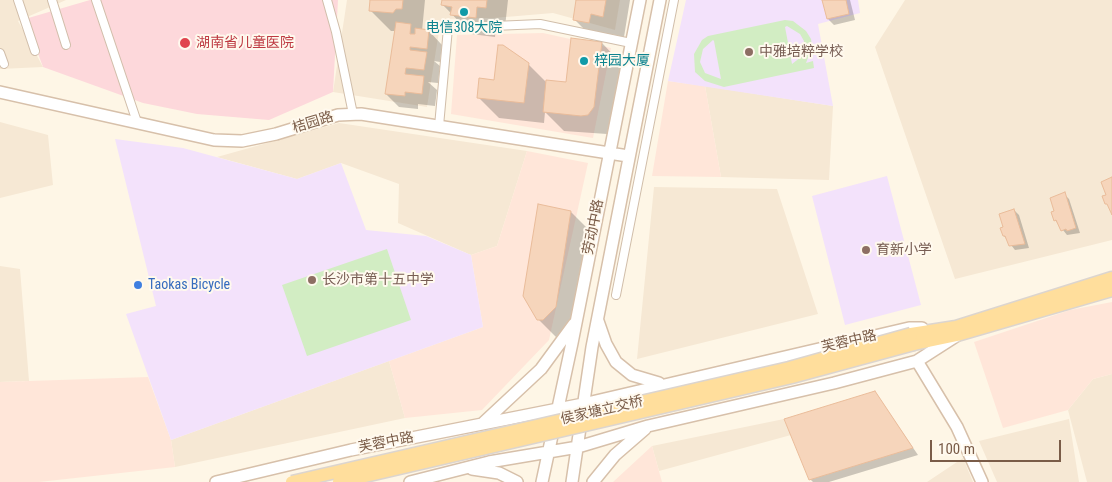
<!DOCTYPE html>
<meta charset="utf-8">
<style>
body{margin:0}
#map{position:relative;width:1112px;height:482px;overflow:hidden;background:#fef6e6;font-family:"Roboto Condensed",sans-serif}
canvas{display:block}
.scale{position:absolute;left:930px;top:440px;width:131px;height:22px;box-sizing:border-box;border:2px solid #7a5c48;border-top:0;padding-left:6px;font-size:15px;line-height:18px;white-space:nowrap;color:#7a5c48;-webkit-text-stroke:4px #fff9ee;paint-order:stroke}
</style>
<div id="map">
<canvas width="1112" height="482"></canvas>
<div class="scale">100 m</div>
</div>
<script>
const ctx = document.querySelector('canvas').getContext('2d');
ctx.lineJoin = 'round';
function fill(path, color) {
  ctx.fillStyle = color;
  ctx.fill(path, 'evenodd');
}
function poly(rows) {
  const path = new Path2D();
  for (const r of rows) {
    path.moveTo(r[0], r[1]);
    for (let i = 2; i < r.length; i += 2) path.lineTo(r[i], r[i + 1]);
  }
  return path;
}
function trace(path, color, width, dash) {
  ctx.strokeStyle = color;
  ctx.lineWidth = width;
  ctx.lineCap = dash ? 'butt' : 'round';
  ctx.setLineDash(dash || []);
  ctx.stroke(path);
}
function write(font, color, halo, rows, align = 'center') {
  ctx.font = font + ' "Roboto Condensed","Noto Sans SC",sans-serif';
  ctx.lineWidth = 4;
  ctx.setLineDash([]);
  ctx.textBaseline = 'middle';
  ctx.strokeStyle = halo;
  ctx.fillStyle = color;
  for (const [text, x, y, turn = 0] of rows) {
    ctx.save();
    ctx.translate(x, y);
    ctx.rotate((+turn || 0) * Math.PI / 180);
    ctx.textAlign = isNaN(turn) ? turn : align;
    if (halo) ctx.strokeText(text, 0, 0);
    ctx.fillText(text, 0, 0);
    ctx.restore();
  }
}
fill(poly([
 [0,0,66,0,18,21,43,67,0,69],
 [347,0,620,0,615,30,553,13,494,18,441,19,427,107,333,92],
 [905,0,1112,0,1112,240,955,279,875,47],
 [705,86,833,106,829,180,721,177],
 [0,122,48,135,53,185,0,198],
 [339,123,527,151,497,246,471,255,398,223,399,184,341,163,297,179,217,157],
 [654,187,777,189,818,314,637,359],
 [0,266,20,269,29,381,0,382],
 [389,361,405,418,175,467,171,440],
 [1112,374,1112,482,1087,482,1068,410,1093,379],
 [784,419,791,435,659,471,652,446],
 [1069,419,1079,482,997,482,979,441],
 [963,458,973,482,927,482]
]), '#f6e8d4');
fill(poly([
 [543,33,611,48,593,138,451,114,457,35],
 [668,81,705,86,721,177,652,176],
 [527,151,588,163,549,340,482,410,405,418,389,361,483,327,471,255,497,246],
 [1112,302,1112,374,1093,379,1068,410,1003,428,974,342,1070,310],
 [148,377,171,440,175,467,39,482,0,482,0,382],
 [652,446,662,482,613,482]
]), '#ffe6d9');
fill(poly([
 [686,0,858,0,860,13,818,24,833,106,668,81],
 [115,139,183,148,297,179,341,163,366,230,426,236,471,255,483,327,171,440,126,314,156,306],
 [887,176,921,305,845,325,812,196]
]), '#f3e2fb');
fill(poly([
 [90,0,338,0,333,92,269,120,197,114,143,103,43,67,25,19]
]), '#fdd8db');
fill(poly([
 [785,20,793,21,806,31,811,39,812,47,806,63,813,61,814,68,724,87,705,81,695,72,694,54,702,40,708,36],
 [787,26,800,34,804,41,801,57,792,64,785,27],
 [713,40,714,41,721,79,705,73,700,62,703,49],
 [387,249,411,320,307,356,282,285]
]), '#d2edc3');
fill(poly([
 [371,0,425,0,422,31,429,31,442,45,440,62,434,61,440,66,438,83,428,82,437,90,435,106,418,104,418,109,399,107,386,94,395,31,391,31,370,10],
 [443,0,508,0,505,27,496,26,495,37,471,34,443,5],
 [578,0,630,0,624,37,611,34,610,42,595,40,574,19],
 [823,0,850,0,855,20,834,25,828,19],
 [602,43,621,63,613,127,607,134,564,131,545,112,544,123,499,118,478,97,495,81,528,64,547,83,567,83],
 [1064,194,1069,199,1080,233,1067,235,1055,220],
 [1014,210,1019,215,1029,248,1015,250,1004,236,1004,228],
 [571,212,590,231,575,327,558,339,538,319],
 [875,392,918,455,829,482,813,482,810,479]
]), '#0003');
const building = poly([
 [370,0,403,0,402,9,396,9,393,13,369,11,370,0],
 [442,0,487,0,486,8,477,7,476,18,450,15,452,7,441,5,442,0],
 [576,0,606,0,603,17,591,14,589,23,573,20,576,0],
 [822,0,846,0,849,14,827,19,822,0],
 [396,22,411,24,410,34,415,34,415,28,429,30,427,49,410,47,410,50,427,52,424,70,406,68,405,74,424,76,422,94,405,92,405,96,385,94,396,22],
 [571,38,602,42,594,107,588,115,581,116,543,112,546,80,566,82,571,38],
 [498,45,503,45,529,63,524,103,477,98,479,78,494,80,498,45],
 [1112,177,1112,215,1107,204,1105,204,1102,196,1106,195,1101,182,1112,177],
 [1065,192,1076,228,1067,231,1066,229,1061,231,1056,220,1054,221,1051,212,1054,211,1050,198,1065,192],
 [538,204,571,211,556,307,543,320,537,320,523,296,538,204],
 [1014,209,1025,244,1009,246,1005,236,1003,236,1000,228,1003,227,999,214,1014,209],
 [875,391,913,448,809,480,784,419,875,391]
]);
fill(building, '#f6d5bb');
trace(building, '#eabc9a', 1);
const street = poly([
 [18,0,35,51],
 [52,0,66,45],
 [96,0,137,122],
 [327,0,336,32,353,114],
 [0,53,4,64],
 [439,126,448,28,540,24,631,43],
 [616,295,674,0]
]);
const secondary = poly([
 [0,92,214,140,242,141,276,134,338,115,361,114,628,156],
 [598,321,606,344,616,362,632,375,659,383],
 [917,361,957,427,982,482],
 [482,424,541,369,574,324],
 [472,469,499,473,517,482],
 [216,482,351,450,583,404,909,328,922,328],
 [410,482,489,462,578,447,648,426,834,383,917,361,956,336],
 [542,482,572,343,640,0],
 [572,482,592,347,660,0],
 [593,482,615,455,645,429]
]);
const primary = poly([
 [911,334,956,327,1112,278],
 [914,344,957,335,1112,290]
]);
trace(street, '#d1beaa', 10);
trace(secondary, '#d7c0aa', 14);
trace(primary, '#dcd5cf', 15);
trace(street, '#fff', 8);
trace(secondary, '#fff', 11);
trace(primary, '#ffde9c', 12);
const primaryBridge = poly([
 [292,482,789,368,911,334],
 [339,482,792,377,914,344]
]);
trace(primaryBridge, '#dcd5cf', 15, []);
trace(primaryBridge, '#ffde9c', 12);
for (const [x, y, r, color] of [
 [464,12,5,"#0f9aa8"],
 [185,43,6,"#e0444e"],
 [749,52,5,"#8d6e63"],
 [584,61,5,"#0f9aa8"],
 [866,250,5,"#8d6e63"],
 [312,280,5,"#8d6e63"],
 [138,285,5,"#3f7fe0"]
]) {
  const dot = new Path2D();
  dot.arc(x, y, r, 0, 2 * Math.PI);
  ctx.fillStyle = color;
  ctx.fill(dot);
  trace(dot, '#fff9ee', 2);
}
write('14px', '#0d838f', '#fff9ee', [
 ["电信308大院",464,28],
 ["梓园大厦",594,61,"left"]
]);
write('14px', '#be3a42', '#fff9ee', [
 ["湖南省儿童医院",196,43]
], 'left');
write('14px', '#785e54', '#fff9ee', [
 ["中雅培粹学校",759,52],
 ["育新小学",876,250],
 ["长沙市第十五中学",322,280]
], 'left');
write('14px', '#7a5c48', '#fff9ee', [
 ["桔园路",313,123,-17],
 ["劳动中路",594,227,-79],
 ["芙蓉中路",849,342,-13],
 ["侯家塘立交桥",602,411,-13],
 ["芙蓉中路",386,443,-11]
]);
write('14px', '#366cbe', '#fff9ee', [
 ["Taokas Bicycle",148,285]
], 'left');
</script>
